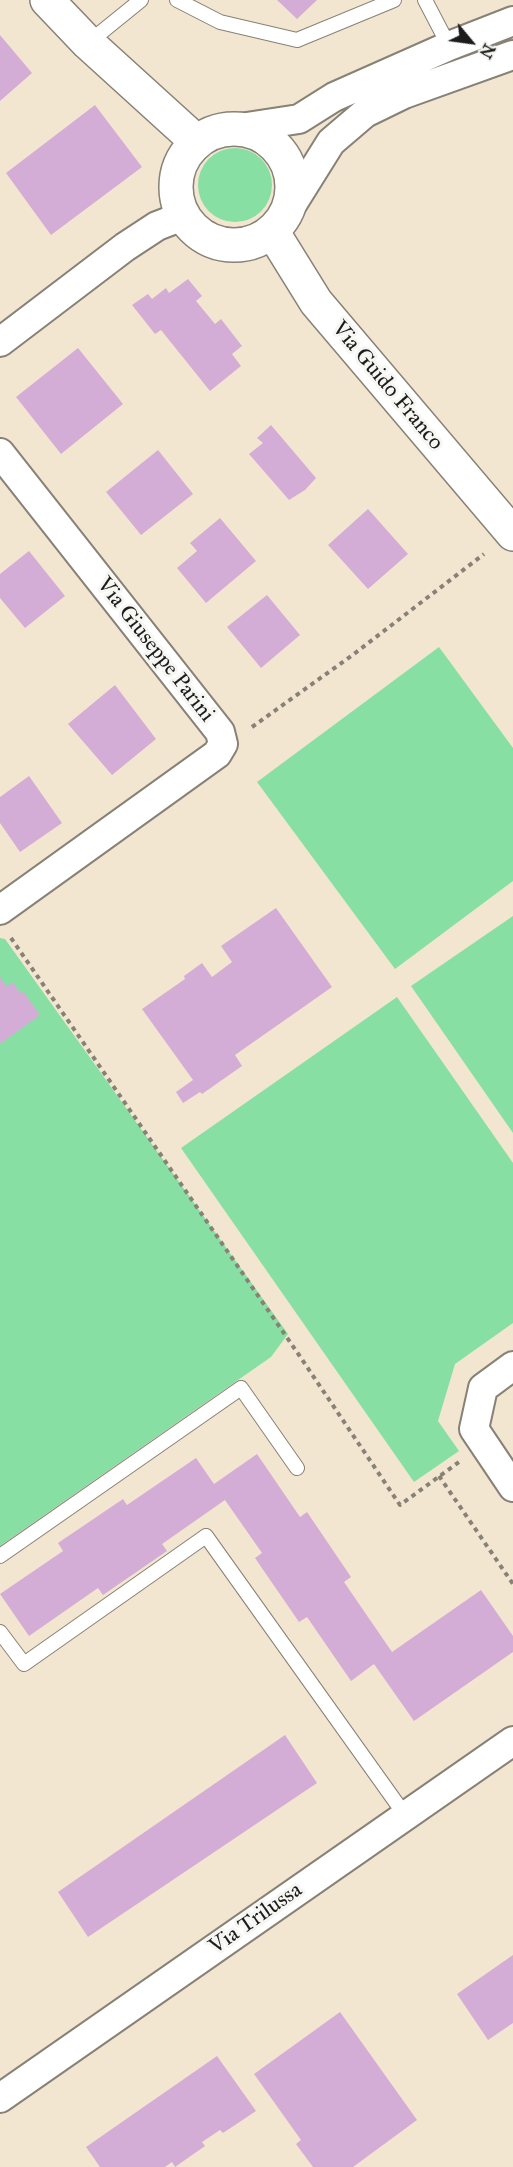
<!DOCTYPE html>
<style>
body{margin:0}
#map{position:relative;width:513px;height:2167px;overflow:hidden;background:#f2e6d1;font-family:"IM FELL Great Primer",serif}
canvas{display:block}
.north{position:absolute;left:441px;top:12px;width:60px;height:60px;-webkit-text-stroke:4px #f6f6f2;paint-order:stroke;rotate:119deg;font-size:16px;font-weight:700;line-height:24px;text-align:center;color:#1c1c1c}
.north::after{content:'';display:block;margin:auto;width:21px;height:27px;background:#1c1c1c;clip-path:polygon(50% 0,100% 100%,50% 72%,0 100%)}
</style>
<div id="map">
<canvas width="513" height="2167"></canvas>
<div class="north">N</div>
</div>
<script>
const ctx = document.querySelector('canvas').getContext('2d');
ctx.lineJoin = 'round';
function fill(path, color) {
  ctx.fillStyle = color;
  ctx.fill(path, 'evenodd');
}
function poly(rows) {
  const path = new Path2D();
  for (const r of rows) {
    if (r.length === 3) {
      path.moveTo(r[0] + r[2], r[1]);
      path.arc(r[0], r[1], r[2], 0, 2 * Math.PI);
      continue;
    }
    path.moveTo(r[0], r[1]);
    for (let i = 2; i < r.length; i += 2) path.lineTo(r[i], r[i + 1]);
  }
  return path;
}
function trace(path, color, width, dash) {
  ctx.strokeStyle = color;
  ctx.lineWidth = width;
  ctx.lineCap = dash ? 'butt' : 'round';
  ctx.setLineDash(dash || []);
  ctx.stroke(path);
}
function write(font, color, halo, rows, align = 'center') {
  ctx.font = font + ' "IM FELL Great Primer",serif';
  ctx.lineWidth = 6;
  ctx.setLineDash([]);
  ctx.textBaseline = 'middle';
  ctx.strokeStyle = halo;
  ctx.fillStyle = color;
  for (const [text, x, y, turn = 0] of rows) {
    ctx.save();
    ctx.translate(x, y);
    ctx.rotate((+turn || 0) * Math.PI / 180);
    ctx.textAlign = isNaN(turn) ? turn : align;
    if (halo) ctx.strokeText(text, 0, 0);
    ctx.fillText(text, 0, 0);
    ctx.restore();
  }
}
fill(poly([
 [235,185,37],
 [439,647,513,748,513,881,395,969,257,782],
 [513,916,513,1133,411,986],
 [0,938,5,939,288,1334,271,1357,0,1546],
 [397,997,513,1163,513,1323,455,1364,438,1421,459,1451,414,1482,181,1148]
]), '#88dfa3');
fill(poly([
 [277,0,317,0,297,19],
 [0,35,32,73,0,101],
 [95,105,142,167,51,235,6,173],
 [188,279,202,296,196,301,215,324,221,319,242,346,232,354,241,366,210,391,161,330,155,334,132,305,148,294,152,299,166,288,169,293],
 [78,348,123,404,61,454,16,397],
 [271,425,316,478,305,490,289,500,249,454,263,443,257,438],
 [158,450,193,494,141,535,106,492],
 [368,509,408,554,368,589,328,545],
 [220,518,256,561,206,603,177,568,197,551,190,543],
 [29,551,65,596,25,628,0,598,0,574],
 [267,595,300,635,261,668,227,627],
 [115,685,156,739,112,775,68,724],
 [29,776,62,823,20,852,0,823,0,797],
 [276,908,332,987,235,1055,242,1066,202,1094,200,1092,183,1103,176,1092,193,1080,142,1009,185,979,184,976,202,963,212,977,232,962,221,946],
 [0,977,7,987,13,982,20,993,23,991,40,1015,0,1044],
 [257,1454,300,1517,307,1512,351,1577,344,1582,392,1652,481,1590,513,1636,513,1652,414,1721,374,1664,351,1681,307,1617,299,1622,255,1558,262,1553,225,1500,162,1544,167,1551,103,1595,98,1588,29,1636,0,1594,63,1551,58,1543,123,1499,127,1505,196,1458,214,1484],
 [285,1735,317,1783,88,1937,58,1892],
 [513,1955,513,2023,488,2040,457,1994],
 [340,2012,417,2120,353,2167,313,2167,296,2144,301,2140,254,2074],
 [217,2056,256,2111,223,2133,220,2130,202,2142,205,2146,175,2167,172,2162,165,2167,100,2167,86,2147]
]), '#d3add6');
const lane = poly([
 [177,0,220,22,297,40,394,0],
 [425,0,450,48],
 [88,43,141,0],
 [0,1556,241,1388,297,1468],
 [0,1632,24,1664,206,1536,405,1815]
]);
const street = poly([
 [240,128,299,119,334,97,449,46,513,21],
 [286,214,331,142,365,113,404,94,513,55],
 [0,342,125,247,157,226,183,216],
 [0,453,220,732,223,744,217,754,0,910],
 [513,1366,483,1388,474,1429,513,1487],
 [0,2098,513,1741]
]);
const secondary = poly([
 [47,0,88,43,197,142],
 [234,187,58],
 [272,231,316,302,513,534]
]);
trace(lane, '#878176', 16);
trace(street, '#878176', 32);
trace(secondary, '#878176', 36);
trace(poly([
 [252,727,354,654,484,554],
 [11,938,299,1355,400,1505,459,1462],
 [439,1476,513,1584]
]), '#878176', 4, [4.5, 4.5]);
trace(lane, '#fff', 14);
trace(street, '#fff', 28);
trace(secondary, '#fff', 33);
write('22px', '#1c1c1c', '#f6f6f2', [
 ["Via Guido Franco",387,386,50],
 ["Via Giuseppe Parini",155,650,52],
 ["Via Trilussa",256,1919,-35]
]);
</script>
